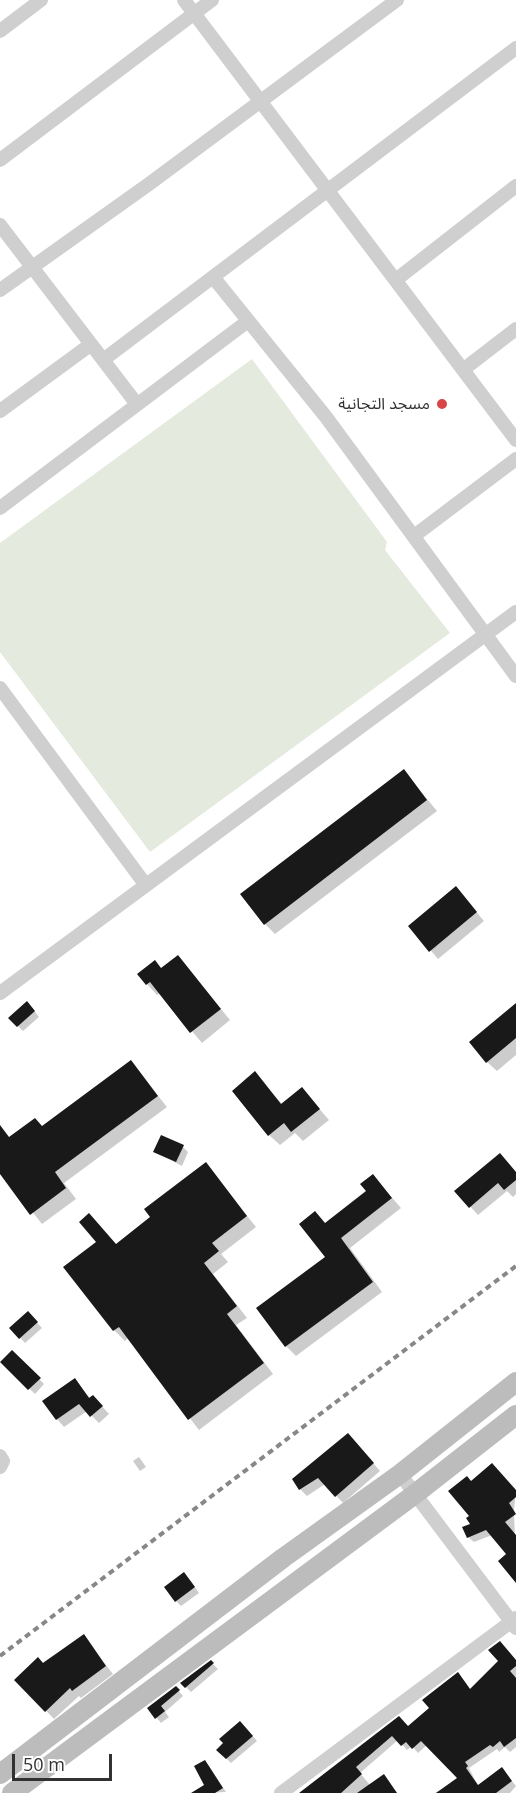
<!DOCTYPE html>
<meta charset="utf-8">
<style>
body{margin:0}
#map{position:relative;width:516px;height:1793px;overflow:hidden;background:#fff;font-family:"Open Sans",sans-serif}
canvas{display:block}
.scale{position:absolute;left:12px;top:1754px;width:100px;height:27px;box-sizing:border-box;border:3px solid #323232;border-top:0;padding-left:8px;font-size:18px;line-height:21px;white-space:nowrap;color:#323232;-webkit-text-stroke:4px #fff;paint-order:stroke}
</style>
<div id="map">
<canvas width="516" height="1793"></canvas>
<div class="scale">50 m</div>
</div>
<script>
const ctx = document.querySelector('canvas').getContext('2d');
ctx.lineJoin = 'round';
function fill(path, color) {
  ctx.fillStyle = color;
  ctx.fill(path, 'evenodd');
}
function poly(rows) {
  const path = new Path2D();
  for (const r of rows) {
    path.moveTo(r[0], r[1]);
    for (let i = 2; i < r.length; i += 2) path.lineTo(r[i], r[i + 1]);
  }
  return path;
}
function trace(path, color, width, dash) {
  ctx.strokeStyle = color;
  ctx.lineWidth = width;
  ctx.lineCap = dash ? 'butt' : 'round';
  ctx.setLineDash(dash || []);
  ctx.stroke(path);
}
function write(font, color, halo, rows, align = 'center') {
  ctx.font = font + ' "Open Sans","Noto Sans Arabic",sans-serif';
  ctx.lineWidth = 6;
  ctx.setLineDash([]);
  ctx.textBaseline = 'middle';
  ctx.strokeStyle = halo;
  ctx.fillStyle = color;
  for (const [text, x, y, turn = 0] of rows) {
    ctx.save();
    ctx.translate(x, y);
    ctx.rotate((+turn || 0) * Math.PI / 180);
    ctx.textAlign = isNaN(turn) ? turn : align;
    if (halo) ctx.strokeText(text, 0, 0);
    ctx.fillText(text, 0, 0);
    ctx.restore();
  }
}
fill(poly([
 [252,359,387,542,385,550,450,633,150,852,0,652,0,543]
]), '#e4eade');
fill(poly([
 [404,771,437,811,275,934,265,924],
 [463,896,484,921,438,959,410,926],
 [178,957,230,1020,202,1043,160,993,157,995,147,984],
 [516,1005,516,1055,497,1071,487,1062],
 [32,1008,39,1017,23,1031,10,1018],
 [131,1062,167,1107,64,1183,76,1199,42,1224,0,1171,0,1132,10,1138,43,1127],
 [255,1074,283,1105,302,1089,329,1120,303,1141,295,1133,280,1145,269,1135],
 [183,1147,188,1152,182,1166,155,1152],
 [205,1164,256,1227,221,1254,228,1262,213,1274,247,1318,236,1325,273,1374,199,1430,128,1338,125,1341,114,1330,65,1267,116,1245,153,1217],
 [516,1173,516,1194,513,1197,507,1191,478,1215,456,1191],
 [373,1176,401,1208,350,1248,382,1292,296,1356,286,1346,327,1257,326,1224,368,1191],
 [28,1313,42,1328,25,1343,11,1328],
 [12,1352,44,1384,35,1394,2,1362],
 [75,1380,91,1399,100,1404,109,1414,99,1423,87,1411,64,1427,57,1419],
 [355,1442,380,1471,343,1503,325,1484,307,1496,300,1489,294,1479],
 [139,1457,146,1467,140,1471,133,1461],
 [471,1483,516,1492,514,1509,516,1580,509,1554,492,1535,474,1542,468,1537,473,1525],
 [189,1579,199,1593,181,1606,176,1601],
 [83,1636,113,1674,81,1698,79,1696,54,1719,16,1680],
 [211,1662,218,1669,191,1692,182,1683],
 [516,1662,516,1747,510,1752,505,1747,499,1752,497,1749,469,1768,478,1786,507,1775,516,1786,510,1793,435,1793,459,1779,427,1745,418,1753,412,1746,407,1750,398,1740,360,1773,370,1785,384,1776,397,1793,302,1793,399,1718,408,1727,431,1708,458,1674,471,1690],
 [176,1688,183,1696,165,1712,169,1717,161,1723,149,1708],
 [245,1727,257,1741,231,1763,218,1750],
 [205,1762,209,1766,226,1792,205,1793]
]), '#0003');
fill(poly([
 [404,769,427,800,264,925,240,894],
 [456,886,477,912,429,952,408,926],
 [178,955,221,1009,190,1033,150,982,146,985,137,974,155,960,161,968],
 [27,1001,35,1011,17,1027,8,1018],
 [516,1003,516,1038,486,1063,469,1042],
 [131,1060,158,1096,55,1172,66,1188,30,1215,0,1174,0,1125,9,1137,35,1118,42,1126],
 [255,1071,281,1104,302,1087,320,1109,291,1132,284,1123,268,1136,232,1091],
 [161,1135,184,1145,176,1162,153,1152],
 [500,1153,516,1172,516,1180,504,1190,498,1183,469,1208,454,1191],
 [206,1162,247,1216,212,1243,219,1251,204,1263,237,1306,227,1314,264,1363,188,1420,119,1327,113,1331,63,1267,96,1242,79,1222,89,1213,116,1244,150,1217,144,1209],
 [373,1174,392,1198,341,1238,373,1282,285,1347,256,1308,325,1257,299,1224,315,1211,325,1223,366,1191,360,1184],
 [28,1311,38,1322,19,1339,9,1328],
 [12,1350,41,1378,28,1390,0,1362],
 [75,1378,89,1398,93,1395,103,1406,90,1417,79,1404,56,1420,42,1401],
 [348,1433,374,1463,335,1497,318,1478,299,1490,292,1479],
 [492,1463,516,1490,516,1497,509,1503,516,1514,505,1522,516,1535,516,1583,498,1561,506,1554,486,1530,467,1538,462,1527,470,1524,466,1518,469,1516,448,1491,467,1476,471,1481],
 [184,1572,195,1587,175,1602,164,1587],
 [84,1634,106,1666,72,1691,70,1688,45,1712,14,1680,38,1657,43,1663],
 [500,1641,516,1660,516,1666,510,1671,516,1678,516,1738,504,1747,500,1741,493,1747,490,1745,465,1762,468,1766,466,1768,478,1785,502,1767,512,1781,496,1793,436,1793,457,1778,421,1741,412,1749,406,1742,401,1746,392,1736,356,1767,362,1774,341,1793,299,1793,399,1716,408,1726,429,1708,422,1700,458,1672,470,1689,498,1661,488,1650],
 [211,1660,214,1663,185,1688,180,1683],
 [176,1686,180,1690,161,1706,165,1711,155,1719,147,1708],
 [240,1721,253,1736,226,1759,216,1750,223,1743,219,1739],
 [205,1760,223,1788,215,1793,191,1793,204,1785,194,1766],
 [384,1774,397,1793,357,1793]
]), '#191919');
trace(poly([
 [184,0,516,440],
 [0,31,41,0],
 [0,160,212,0],
 [0,225,136,403],
 [213,277,326,417,516,676],
 [397,279,516,186],
 [0,290,149,184,397,0],
 [103,360,516,48],
 [464,369,516,329],
 [0,411,90,345],
 [0,508,248,321],
 [414,536,516,459],
 [0,688,145,884],
 [0,993,516,612],
 [0,1456,3,1461,0,1467],
 [400,1474,516,1628],
 [281,1793,516,1618]
]), '#cfcfcf', 14);
trace(poly([
 [0,1774,283,1558,400,1474,516,1382],
 [12,1793,415,1494,516,1415]
]), '#bcbcbc', 20);
trace(poly([
 [0,1656,516,1266]
]), '#878787', 4, [6, 4.5]);
for (const [x, y, r, color] of [
 [442,404,6,"#d74545"]
]) {
  const dot = new Path2D();
  dot.arc(x, y, r, 0, 2 * Math.PI);
  ctx.fillStyle = color;
  ctx.fill(dot);
  trace(dot, '#fff', 2);
}
write('16px', '#323232', '#fff', [
 ["مسجد التجانية",430,404]
], 'right');
</script>
